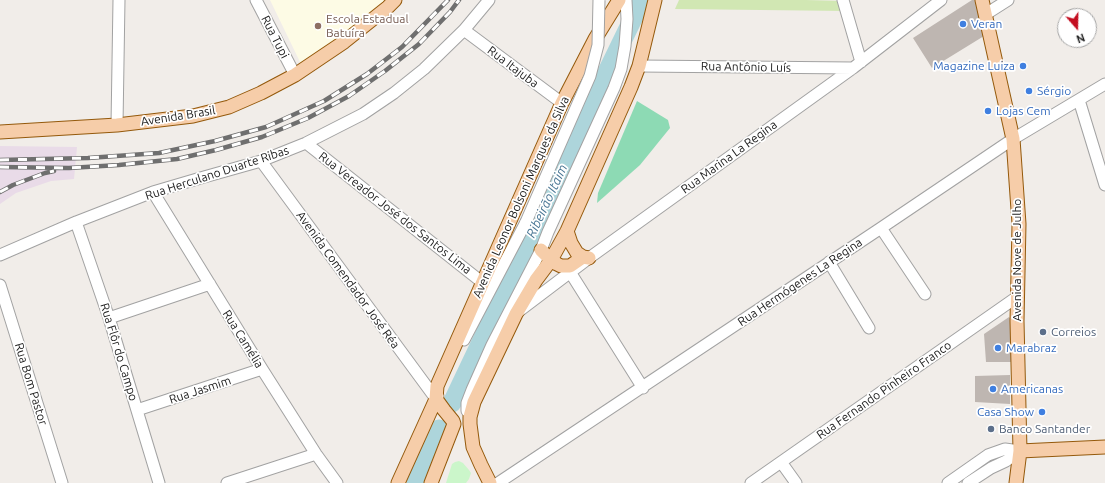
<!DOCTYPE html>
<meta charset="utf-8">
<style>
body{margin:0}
#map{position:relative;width:1105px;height:483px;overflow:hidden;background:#f1ede9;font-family:Ubuntu,sans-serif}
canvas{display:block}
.north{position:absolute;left:1057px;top:8px;width:40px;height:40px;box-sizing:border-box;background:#fff;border:1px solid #a6a6a6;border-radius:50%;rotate:160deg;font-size:11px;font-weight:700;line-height:16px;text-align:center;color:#212121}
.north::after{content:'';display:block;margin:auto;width:14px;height:18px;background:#c40e20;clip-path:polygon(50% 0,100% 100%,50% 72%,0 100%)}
</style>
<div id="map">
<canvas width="1105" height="483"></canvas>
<div class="north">N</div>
</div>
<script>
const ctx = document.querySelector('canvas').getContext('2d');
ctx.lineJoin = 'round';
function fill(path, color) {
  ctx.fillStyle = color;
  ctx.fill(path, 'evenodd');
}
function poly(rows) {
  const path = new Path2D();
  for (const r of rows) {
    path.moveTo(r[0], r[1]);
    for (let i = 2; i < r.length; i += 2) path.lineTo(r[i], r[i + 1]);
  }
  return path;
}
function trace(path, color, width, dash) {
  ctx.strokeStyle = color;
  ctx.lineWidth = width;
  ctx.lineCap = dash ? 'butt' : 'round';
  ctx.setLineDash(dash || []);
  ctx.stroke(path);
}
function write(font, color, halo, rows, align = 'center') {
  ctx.font = font + ' Ubuntu,sans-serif';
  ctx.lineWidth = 3.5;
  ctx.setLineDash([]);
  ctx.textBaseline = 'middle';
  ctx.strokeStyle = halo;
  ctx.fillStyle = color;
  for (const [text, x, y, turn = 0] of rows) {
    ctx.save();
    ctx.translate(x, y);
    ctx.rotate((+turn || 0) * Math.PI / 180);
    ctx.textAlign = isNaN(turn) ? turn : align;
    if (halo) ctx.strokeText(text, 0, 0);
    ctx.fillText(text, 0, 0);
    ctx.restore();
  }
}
fill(poly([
 [0,146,77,147,74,179,51,181,16,193,0,204]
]), '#e9dbe8');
fill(poly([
 [270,0,385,0,373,12,335,40,301,64]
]), '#fdfbe5');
fill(poly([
 [679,0,806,0,843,1,846,11,675,9]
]), '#d1e7b3');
fill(poly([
 [459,461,463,463,469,470,471,473,469,479,466,483,446,483,452,464,455,462]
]), '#cbf6ca');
fill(poly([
 [637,101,668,120,670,128,640,165,597,203,598,193]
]), '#8ddab4');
trace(poly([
 [452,403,576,142,608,70,642,0],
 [416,483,439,429]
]), '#add5db', 19);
fill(poly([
 [972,0,975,0,984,36,932,68,913,38],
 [1009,317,1012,320,1011,362,986,362,984,334],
 [1010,375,1010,404,975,402,975,376]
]), '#beb6b1');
const minor = poly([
 [256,0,295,75],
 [843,0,861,62],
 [986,14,1008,0],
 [464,30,562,103],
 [639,66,853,68],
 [1079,100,1105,185],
 [117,125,119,0],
 [306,143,483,283],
 [261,161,436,399,438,396],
 [153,192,262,369,316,454,337,483],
 [76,222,109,318,159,483],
 [881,228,925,294],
 [0,255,76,222,153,192,204,177,261,161,306,143,363,114,394,93,424,69,464,30,489,0],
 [829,262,869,328],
 [570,272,643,388],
 [0,285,62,483],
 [519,311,589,258,853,68,941,0],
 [109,318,210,284],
 [464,340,526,222],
 [137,410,262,369],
 [467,411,467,403,472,390,492,345,541,250,548,232,614,88,621,69,625,46,627,19,626,0],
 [781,462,796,483],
 [227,483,316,454],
 [498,483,881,228,1013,139,1105,84],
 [751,483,1017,297],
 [948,483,988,455,1005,449,1020,451],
 [968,483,991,468,1006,461,1020,451]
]);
const major = poly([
 [982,0,1013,139,1019,224,1017,321,1020,451,1016,483],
 [0,132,117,125,193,116,229,107,261,93,295,75,344,42,388,7,395,0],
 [567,231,571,243,577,253,583,257,589,258],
 [541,250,551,260,557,264,561,266,570,266,583,257],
 [1020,451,1105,447],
 [398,483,436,399,437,386,562,103,595,39,619,0],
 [431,483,454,424,453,421,444,410,436,399],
 [490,483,481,465,473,447,470,424,470,417,474,402,516,314,536,280,551,260,567,231,631,87,639,66,655,0]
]);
trace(minor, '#a2a2a2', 13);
trace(major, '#94590b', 15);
trace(minor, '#fff', 11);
trace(major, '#f6cda9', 13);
const rail = poly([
 [0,160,88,158,159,153,215,141,266,127,324,101,367,74,402,47,448,0],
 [0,167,69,168,119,165,177,159,216,150,262,137,308,118,349,96,385,71,419,44,450,12,459,0],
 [0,192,13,185,45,173,54,171]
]);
trace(rail, '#6f6f6f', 4.5);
trace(rail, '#fff', 3, [9]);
const minorBridge = poly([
 [526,222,590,76,598,45,599,0]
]);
trace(minorBridge, '#a2a2a2', 13, []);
trace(minorBridge, '#fff', 11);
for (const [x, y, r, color] of [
 [963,24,4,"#3f7fe0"],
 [318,26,4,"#8d6e63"],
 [1023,66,4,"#3f7fe0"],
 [1029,91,4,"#3f7fe0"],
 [988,111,4,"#3f7fe0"],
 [1043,332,4,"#5c6f8a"],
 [998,348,4,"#3f7fe0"],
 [993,389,4,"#3f7fe0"],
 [1042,412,4,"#3f7fe0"],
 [991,429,4,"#5c6f8a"]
]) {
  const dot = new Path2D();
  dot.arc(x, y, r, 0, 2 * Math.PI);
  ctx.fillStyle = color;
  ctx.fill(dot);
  trace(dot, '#fff', 1.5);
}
write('12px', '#785e54', '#fff', [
 ["Escola Estadual",326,19],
 ["Batuíra",326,33]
], 'left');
write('12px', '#366cbe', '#fff', [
 ["Veran",971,24],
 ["Magazine Luiza",1015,66,"right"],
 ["Sérgio",1037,91],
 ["Lojas Cem",996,111],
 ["Marabraz",1006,348],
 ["Americanas",1001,389],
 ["Casa Show",1034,412,"right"]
], 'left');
write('12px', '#212121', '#fff', [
 ["Rua Tupi",275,37,63],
 ["Rua Itajuba",513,67,37],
 ["Rua Antônio Luís",746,67,1],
 ["Avenida Brasil",178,116,-9],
 ["Rua Marina La Regina",729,157,-36],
 ["Rua Herculano Duarte Ribas",217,173,-18],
 ["Avenida Leonor Bolsoni Marques da Silva",521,197,-66],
 ["Rua Vereador José dos Santos Lima",395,213,38],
 ["Avenida Nove de Julho",1017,260,-90],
 ["Avenida Comendador José Réa",348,280,54],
 ["Rua Hermógenes La Regina",800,282,-34],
 ["Rua Camélia",243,339,58],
 ["Rua Flôr do Campo",119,352,73],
 ["Rua Bom Pastor",31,384,73],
 ["Rua Jasmim",200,390,-18],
 ["Rua Fernando Pinheiro Franco",884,390,-35]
]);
write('12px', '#4e5e75', '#fff', [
 ["Correios",1051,332],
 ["Banco Santander",999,429]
], 'left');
write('italic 13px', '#497694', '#fff', [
 ["Ribeirão Itaim",547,201,-65]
]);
</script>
